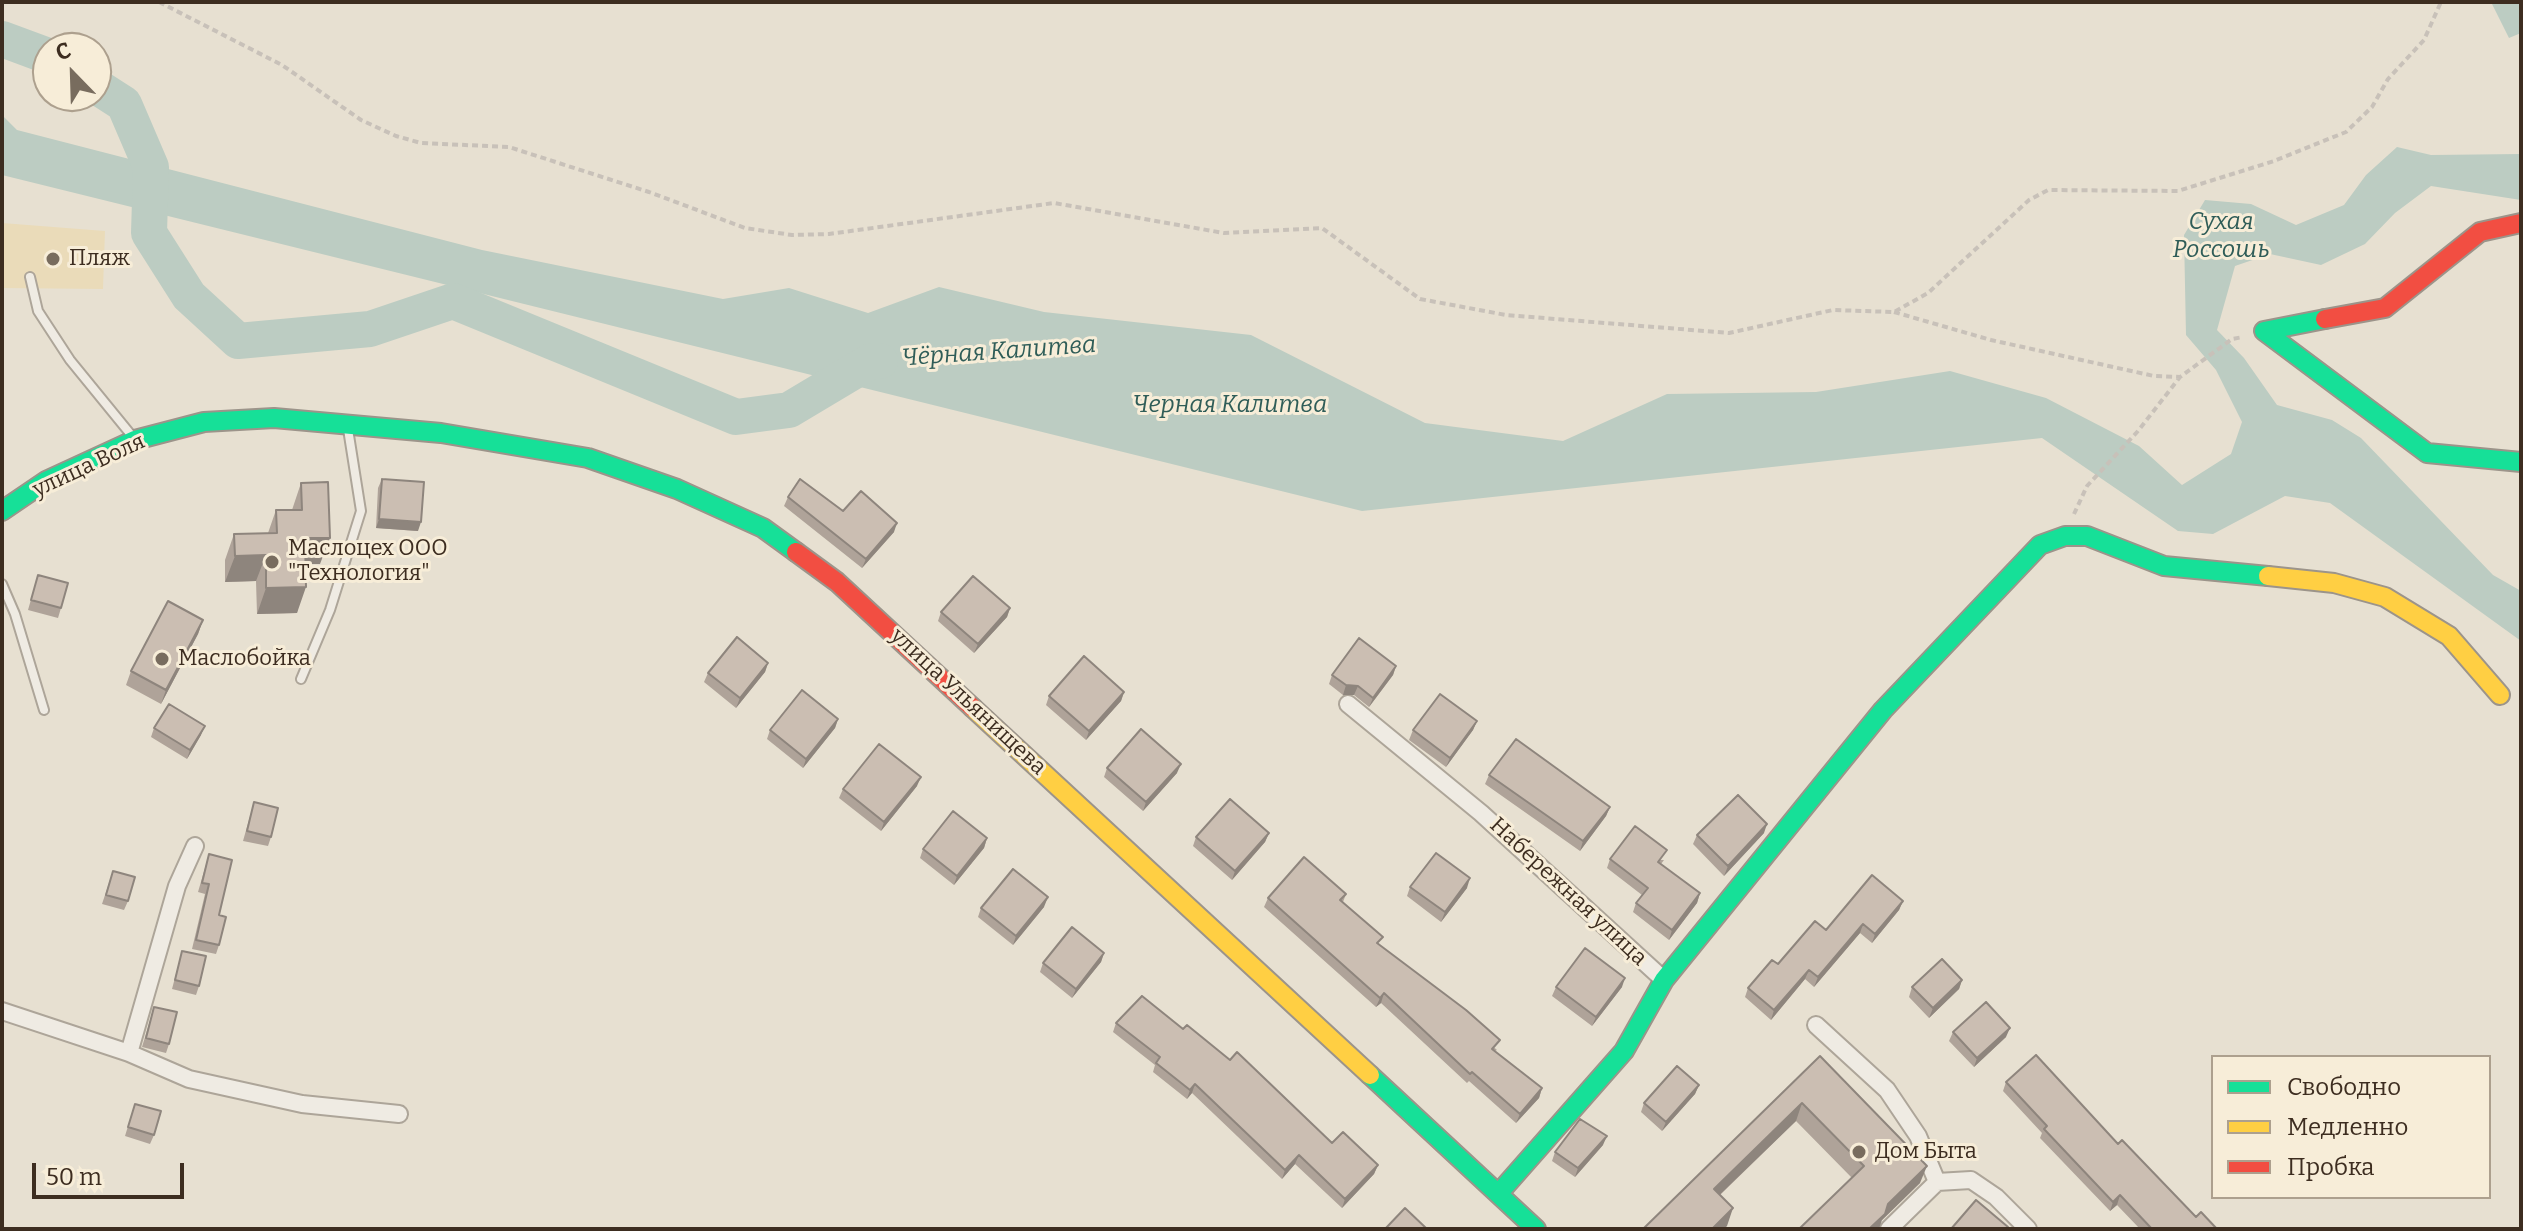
<!DOCTYPE html>
<meta charset="utf-8">
<style>
body{margin:0}
#map{position:relative;width:2523px;height:1231px;overflow:hidden;background:#e7e0d1;font-family:Bitter,serif}
canvas{display:block}
.frame{position:absolute;inset:0;border:4px solid #3d2d20;pointer-events:none}
.legend{position:absolute;left:2211px;top:1055px;width:280px;height:144px;box-sizing:border-box;background:#f7edd8;border:2px solid #ada08e;margin:0;padding:10px 14px;list-style:none;font-size:24px;color:#3d2d20}
.legend li{display:flex;align-items:center;gap:16px;height:40px}
.legend b{width:40px;border:2px solid #ada08e}
.north{position:absolute;left:32px;top:32px;width:80px;height:80px;box-sizing:border-box;background:#f7edd8;border:2px solid #ada08e;border-radius:50%;rotate:337deg;font-size:22px;font-weight:700;line-height:32px;text-align:center;color:#3d2d20}
.north::after{content:'';display:block;margin:auto;width:28px;height:36px;background:#786c5e;clip-path:polygon(50% 0,100% 100%,50% 72%,0 100%)}
.scale{position:absolute;left:32px;top:1163px;width:152px;height:36px;box-sizing:border-box;border:4px solid #3d2d20;border-top:0;padding-left:10px;font-size:24px;line-height:28px;white-space:nowrap;color:#3d2d20;-webkit-text-stroke:6px #f7edd8;paint-order:stroke}
</style>
<div id="map">
<canvas width="2523" height="1231"></canvas>
<div class="frame"></div>
<ul class="legend">
<li><b style="height:10px;background:#16e098"></b>Свободно</li>
<li><b style="height:10px;background:#ffcf43"></b>Медленно</li>
<li><b style="height:10px;background:#f24e42"></b>Пробка</li>
</ul>
<div class="north">С</div>
<div class="scale">50 m</div>
</div>
<script>
const ctx = document.querySelector('canvas').getContext('2d');
ctx.lineJoin = 'round';
function fill(path, color) {
  ctx.fillStyle = color;
  ctx.fill(path, 'evenodd');
}
function poly(rows) {
  const path = new Path2D();
  for (const r of rows) {
    path.moveTo(r[0], r[1]);
    for (let i = 2; i < r.length; i += 2) path.lineTo(r[i], r[i + 1]);
  }
  return path;
}
function trace(path, color, width, dash) {
  ctx.strokeStyle = color;
  ctx.lineWidth = width;
  ctx.lineCap = dash ? 'butt' : 'round';
  ctx.setLineDash(dash || []);
  ctx.stroke(path);
}
function write(font, color, halo, rows, align = 'center') {
  ctx.font = font + ' Bitter,serif';
  ctx.lineWidth = 6;
  ctx.setLineDash([]);
  ctx.textBaseline = 'middle';
  ctx.strokeStyle = halo;
  ctx.fillStyle = color;
  for (const [text, x, y, turn = 0] of rows) {
    ctx.save();
    ctx.translate(x, y);
    ctx.rotate((+turn || 0) * Math.PI / 180);
    ctx.textAlign = isNaN(turn) ? turn : align;
    if (halo) ctx.strokeText(text, 0, 0);
    ctx.fillText(text, 0, 0);
    ctx.restore();
  }
}
fill(poly([
 [2,223,105,231,103,289,2,288]
]), '#eadbb9');
fill(poly([
 [2491,2,2521,2,2521,33,2509,38],
 [2,115,17,130,482,250,723,299,789,288,868,313,939,287,1044,312,1251,335,1425,423,1563,441,1667,394,1816,392,1950,371,2046,398,2139,446,2182,485,2231,454,2242,422,2216,370,2186,335,2184,235,2205,200,2251,204,2296,225,2344,205,2366,175,2397,147,2431,155,2521,154,2521,200,2431,186,2395,213,2365,244,2321,265,2270,254,2235,266,2217,330,2244,358,2277,405,2332,420,2361,438,2493,575,2521,591,2521,641,2330,503,2285,496,2213,534,2178,531,2042,438,1362,511,2,175]
]), '#bcccc2');
trace(poly([
 [2,39,48,56],
 [96,86,124,104,151,167,149,233,189,296,238,341,370,329,453,301,736,417,789,410,871,361,880,361]
]), '#bcccc2', 36);
const lane = poly([
 [30,277,38,311,70,360,132,436],
 [2,584,15,614,44,710],
 [301,679,330,610,361,511,348,429]
]);
const street = poly([
 [1348,704,1481,813,1664,980],
 [2,1011,129,1053,189,1079,302,1104,399,1114],
 [1816,1025,1887,1090,1918,1136,1937,1182,1971,1180,1996,1197,2028,1229],
 [129,1053,177,886,195,846],
 [1889,1229,1937,1182]
]);
const fast = poly([
 [2325,319,2264,331,2427,453,2521,462],
 [2,511,46,481,135,440,204,422,274,418,441,433,588,458,677,489,763,528,796,552],
 [1370,1075,1536,1229],
 [1499,1193,1624,1051,1664,980,1883,710,2040,545,2065,536,2087,536,2164,566,2268,576]
]);
const slow = poly([
 [2268,576,2334,583,2385,597,2449,636,2500,695],
 [973,708,1370,1075]
]);
const jam = poly([
 [2325,319,2385,308,2480,232,2521,223],
 [796,552,837,582,973,708]
]);
trace(lane, '#ada599', 12);
trace(street, '#ada599', 20);
trace(fast, '#9c948a', 22);
trace(slow, '#9c948a', 22);
trace(jam, '#9c948a', 22);
trace(poly([
 [159,2,282,65,361,120,396,136,421,143,509,147,649,192,745,228,792,235,829,234,1054,203,1224,233,1322,228,1420,299,1506,315,1729,333,1833,310,1894,312,1928,293,2029,200,2048,190,2178,191,2274,161,2346,132,2372,107,2388,79,2424,40,2441,2],
 [1894,312,1991,340,2154,376,2180,377,2232,339,2243,337],
 [2074,514,2087,486,2138,431,2180,377]
]), '#c8c1b9', 4, [6, 4]);
trace(lane, '#efebe3', 8);
trace(street, '#efebe3', 16);
trace(fast, '#16e098', 18);
trace(slow, '#ffcf43', 18);
trace(jam, '#f24e42', 18);
fill(poly([
 [382,479,418,531,376,528,378,488],
 [301,483,320,564,306,564,297,613,257,614,256,581,225,582,225,560,234,534,268,533,276,510,292,510],
 [788,497,843,511,894,532,862,568,784,506],
 [38,575,61,608,58,618,28,610],
 [1010,608,1007,617,974,653,938,621,941,612],
 [203,620,198,634,161,704,126,685,131,671],
 [768,663,765,672,736,708,704,682,708,673],
 [1396,666,1393,675,1369,707,1354,695,1343,695,1329,684,1332,675],
 [1124,692,1121,701,1086,740,1046,705,1049,696],
 [838,719,835,728,803,768,767,739,770,730],
 [1477,721,1473,730,1446,767,1409,740,1413,730],
 [154,728,201,735,187,759,151,737],
 [1107,768,1177,773,1143,811,1104,777],
 [1489,775,1610,807,1606,816,1580,851,1485,784],
 [917,786,881,831,839,798,843,789],
 [254,802,271,837,268,846,243,841],
 [1269,833,1265,842,1232,880,1193,846,1196,837],
 [1764,833,1724,876,1693,844,1697,835],
 [987,838,984,848,954,885,920,858,923,849],
 [209,854,219,915,219,945,216,954,192,949,205,894,198,892],
 [1610,859,1664,860,1661,864,1700,893,1697,903,1669,940,1633,912,1636,903,1642,895,1607,868],
 [113,871,128,901,124,910,102,904],
 [1410,887,1467,888,1441,922,1407,896],
 [1346,894,1343,902,1380,945,1497,1050,1495,1051,1542,1088,1539,1098,1516,1123,1469,1081,1467,1083,1381,1003,1376,1007,1264,907,1268,898],
 [1903,901,1899,910,1872,943,1860,933,1814,987,1805,979,1771,1020,1745,997,1748,988,1778,964,1826,930],
 [1044,907,1013,945,978,917,981,908],
 [182,951,199,986,196,995,172,989],
 [1104,953,1101,962,1072,998,1040,972,1043,963],
 [1962,980,1959,989,1929,1018,1909,997,1912,987],
 [1556,987,1622,987,1592,1026,1552,996],
 [154,1007,169,1044,166,1053,142,1047],
 [1116,1023,1183,1029,1332,1143,1378,1165,1374,1174,1342,1208,1295,1164,1282,1179,1192,1093,1187,1099,1153,1072,1155,1065,1113,1032],
 [1953,1032,2006,1037,1974,1067,1949,1041],
 [1820,1056,1920,1183,1882,1220,1852,1178,1796,1121,1720,1195,1727,1226,1723,1229,1643,1229],
 [2006,1082,2118,1144,2196,1217,2217,1229,2140,1229,2117,1205,2110,1211,2040,1138,2042,1133,2003,1091],
 [1699,1085,1695,1094,1662,1131,1641,1112,1644,1103],
 [132,1113,154,1135,150,1144,125,1136],
 [1603,1145,1575,1177,1552,1161,1555,1152]
]), '#afa399');
fill(poly([
 [379,519,421,522,418,531,376,528],
 [897,523,894,532,862,568,866,559],
 [305,538,330,538,320,564,296,564],
 [266,555,256,581,225,582,235,556],
 [306,587,297,613,257,614,266,588],
 [1010,608,1007,617,974,653,978,644],
 [203,620,198,634,161,704,166,690],
 [768,663,765,672,736,708,740,698],
 [1396,666,1393,675,1369,707,1373,698],
 [1346,685,1358,686,1354,695,1343,695],
 [1124,692,1121,701,1086,740,1089,731],
 [838,719,835,728,803,768,806,759],
 [1477,721,1473,730,1446,767,1450,758],
 [205,726,201,735,187,759,190,750],
 [1181,764,1177,773,1143,811,1146,802],
 [921,777,917,786,881,831,884,822],
 [1610,807,1606,816,1580,851,1583,841],
 [1767,824,1764,833,1724,876,1728,866],
 [1269,833,1265,842,1232,880,1235,871],
 [987,838,984,848,954,885,957,876],
 [1470,878,1467,888,1441,922,1445,912],
 [1700,893,1697,903,1669,940,1672,930],
 [1048,897,1044,907,1013,945,1016,936],
 [1903,901,1899,910,1872,943,1875,934],
 [1863,924,1860,933,1814,987,1818,977],
 [1104,953,1101,962,1072,998,1076,989],
 [1809,970,1805,979,1771,1020,1774,1010],
 [1625,978,1622,987,1592,1026,1596,1017],
 [1962,980,1959,989,1929,1018,1933,1008],
 [1384,993,1381,1003,1376,1007,1380,998],
 [2010,1028,2006,1037,1974,1067,1977,1058],
 [1195,1084,1192,1093,1187,1099,1190,1090],
 [1699,1085,1695,1094,1662,1131,1666,1122],
 [1542,1088,1539,1098,1516,1123,1520,1114],
 [1802,1103,1796,1121,1708,1206,1714,1189],
 [1607,1136,1603,1145,1575,1177,1578,1168],
 [1299,1155,1295,1164,1282,1179,1285,1170],
 [1378,1165,1374,1174,1342,1208,1345,1199],
 [1927,1166,1920,1183,1882,1220,1879,1229,1869,1229,1888,1204],
 [2120,1195,2117,1205,2110,1211,2113,1202],
 [1733,1208,1727,1226,1723,1229,1712,1229]
]), '#8e857d');
const building = poly([
 [382,479,424,482,421,522,379,519,382,479],
 [800,479,843,511,861,491,897,523,866,559,788,497,800,479],
 [328,482,330,538,305,538,306,587,266,588,266,555,235,556,234,534,277,533,276,510,302,510,301,483,328,482],
 [38,575,68,583,61,608,31,600,38,575],
 [973,576,1010,608,978,644,941,612,973,576],
 [168,601,203,620,166,690,131,671,168,601],
 [737,637,768,663,740,698,708,673,737,637],
 [1359,638,1396,666,1373,698,1358,686,1346,685,1332,675,1359,638],
 [1084,656,1124,692,1089,731,1049,696,1084,656],
 [802,690,838,719,806,759,770,730,802,690],
 [1440,694,1477,721,1450,758,1413,730,1440,694],
 [169,704,205,726,190,750,154,728,169,704],
 [1141,729,1181,764,1146,802,1107,768,1141,729],
 [1516,739,1610,807,1583,841,1489,775,1516,739],
 [879,744,921,777,884,822,843,789,879,744],
 [1738,795,1767,824,1728,866,1697,835,1738,795],
 [1230,799,1269,833,1235,871,1196,837,1230,799],
 [254,802,278,808,271,837,247,831,254,802],
 [953,811,987,838,957,876,923,849,953,811],
 [1635,826,1667,850,1658,862,1700,893,1672,930,1636,903,1648,888,1610,859,1635,826],
 [1436,853,1470,878,1445,912,1410,887,1436,853],
 [209,854,232,860,219,915,226,917,219,945,196,940,209,884,202,883,209,854],
 [1304,857,1346,894,1340,900,1383,937,1377,943,1466,1010,1500,1040,1492,1049,1542,1088,1520,1114,1472,1072,1470,1074,1384,993,1380,998,1268,898,1304,857],
 [1013,869,1048,897,1016,936,981,908,1013,869],
 [113,871,135,877,128,901,106,895,113,871],
 [1872,875,1903,901,1875,934,1863,924,1818,977,1809,970,1774,1010,1748,988,1772,960,1778,964,1815,921,1826,930,1872,875],
 [1072,927,1104,953,1076,989,1043,963,1072,927],
 [1585,948,1625,978,1596,1017,1556,987,1585,948],
 [182,951,206,956,199,986,175,980,182,951],
 [1942,959,1962,980,1933,1008,1912,987,1942,959],
 [1142,996,1183,1029,1187,1025,1230,1060,1237,1052,1332,1143,1343,1132,1378,1165,1345,1199,1299,1155,1285,1170,1195,1084,1190,1090,1156,1063,1160,1057,1116,1023,1142,996],
 [1986,1002,2010,1028,1977,1058,1953,1032,1986,1002],
 [154,1007,177,1012,169,1044,146,1038,154,1007],
 [2036,1055,2118,1144,2122,1140,2196,1217,2201,1212,2217,1229,2152,1229,2120,1195,2113,1202,2044,1129,2047,1126,2006,1082,2036,1055],
 [1820,1056,1927,1166,1888,1204,1885,1214,1869,1229,1799,1229,1864,1166,1802,1103,1714,1189,1733,1208,1712,1229,1643,1229,1820,1056],
 [1677,1066,1699,1085,1666,1122,1644,1103,1677,1066],
 [135,1104,161,1111,154,1135,128,1127,135,1104],
 [1580,1119,1607,1136,1578,1168,1555,1152,1580,1119],
 [1976,1200,2008,1227,2006,1229,1951,1229,1976,1200],
 [1405,1208,1427,1229,1385,1229,1405,1208]
]);
fill(building, '#cbbeb2');
trace(building, '#8e857d', 2);
for (const [x, y, r, color] of [
 [53,259,8,"#786c5e"],
 [272,562,8,"#786c5e"],
 [162,659,8,"#786c5e"],
 [1859,1152,8,"#786c5e"]
]) {
  const dot = new Path2D();
  dot.arc(x, y, r, 0, 2 * Math.PI);
  ctx.fillStyle = color;
  ctx.fill(dot);
  trace(dot, '#f7edd8', 3);
}
write('22px', '#3d2d20', '#f7edd8', [
 ["Пляж",69,259],
 ["Маслоцех ООО",288,549],
 ["\"Технология\"",288,574],
 ["Маслобойка",178,659],
 ["Дом Быта",1875,1152]
], 'left');
write('22px', '#3d2d20', '#f7edd8', [
 ["улица Воля",89,466,-25],
 ["улица Ульянищева",968,702,43],
 ["Набережная улица",1568,892,43]
]);
write('italic 24px', '#2f5d58', '#f7edd8', [
 ["Сухая",2221,222],
 ["Россошь",2221,250],
 ["Чёрная Калитва",999,352,-4],
 ["Черная Калитва",1230,405]
]);
</script>
